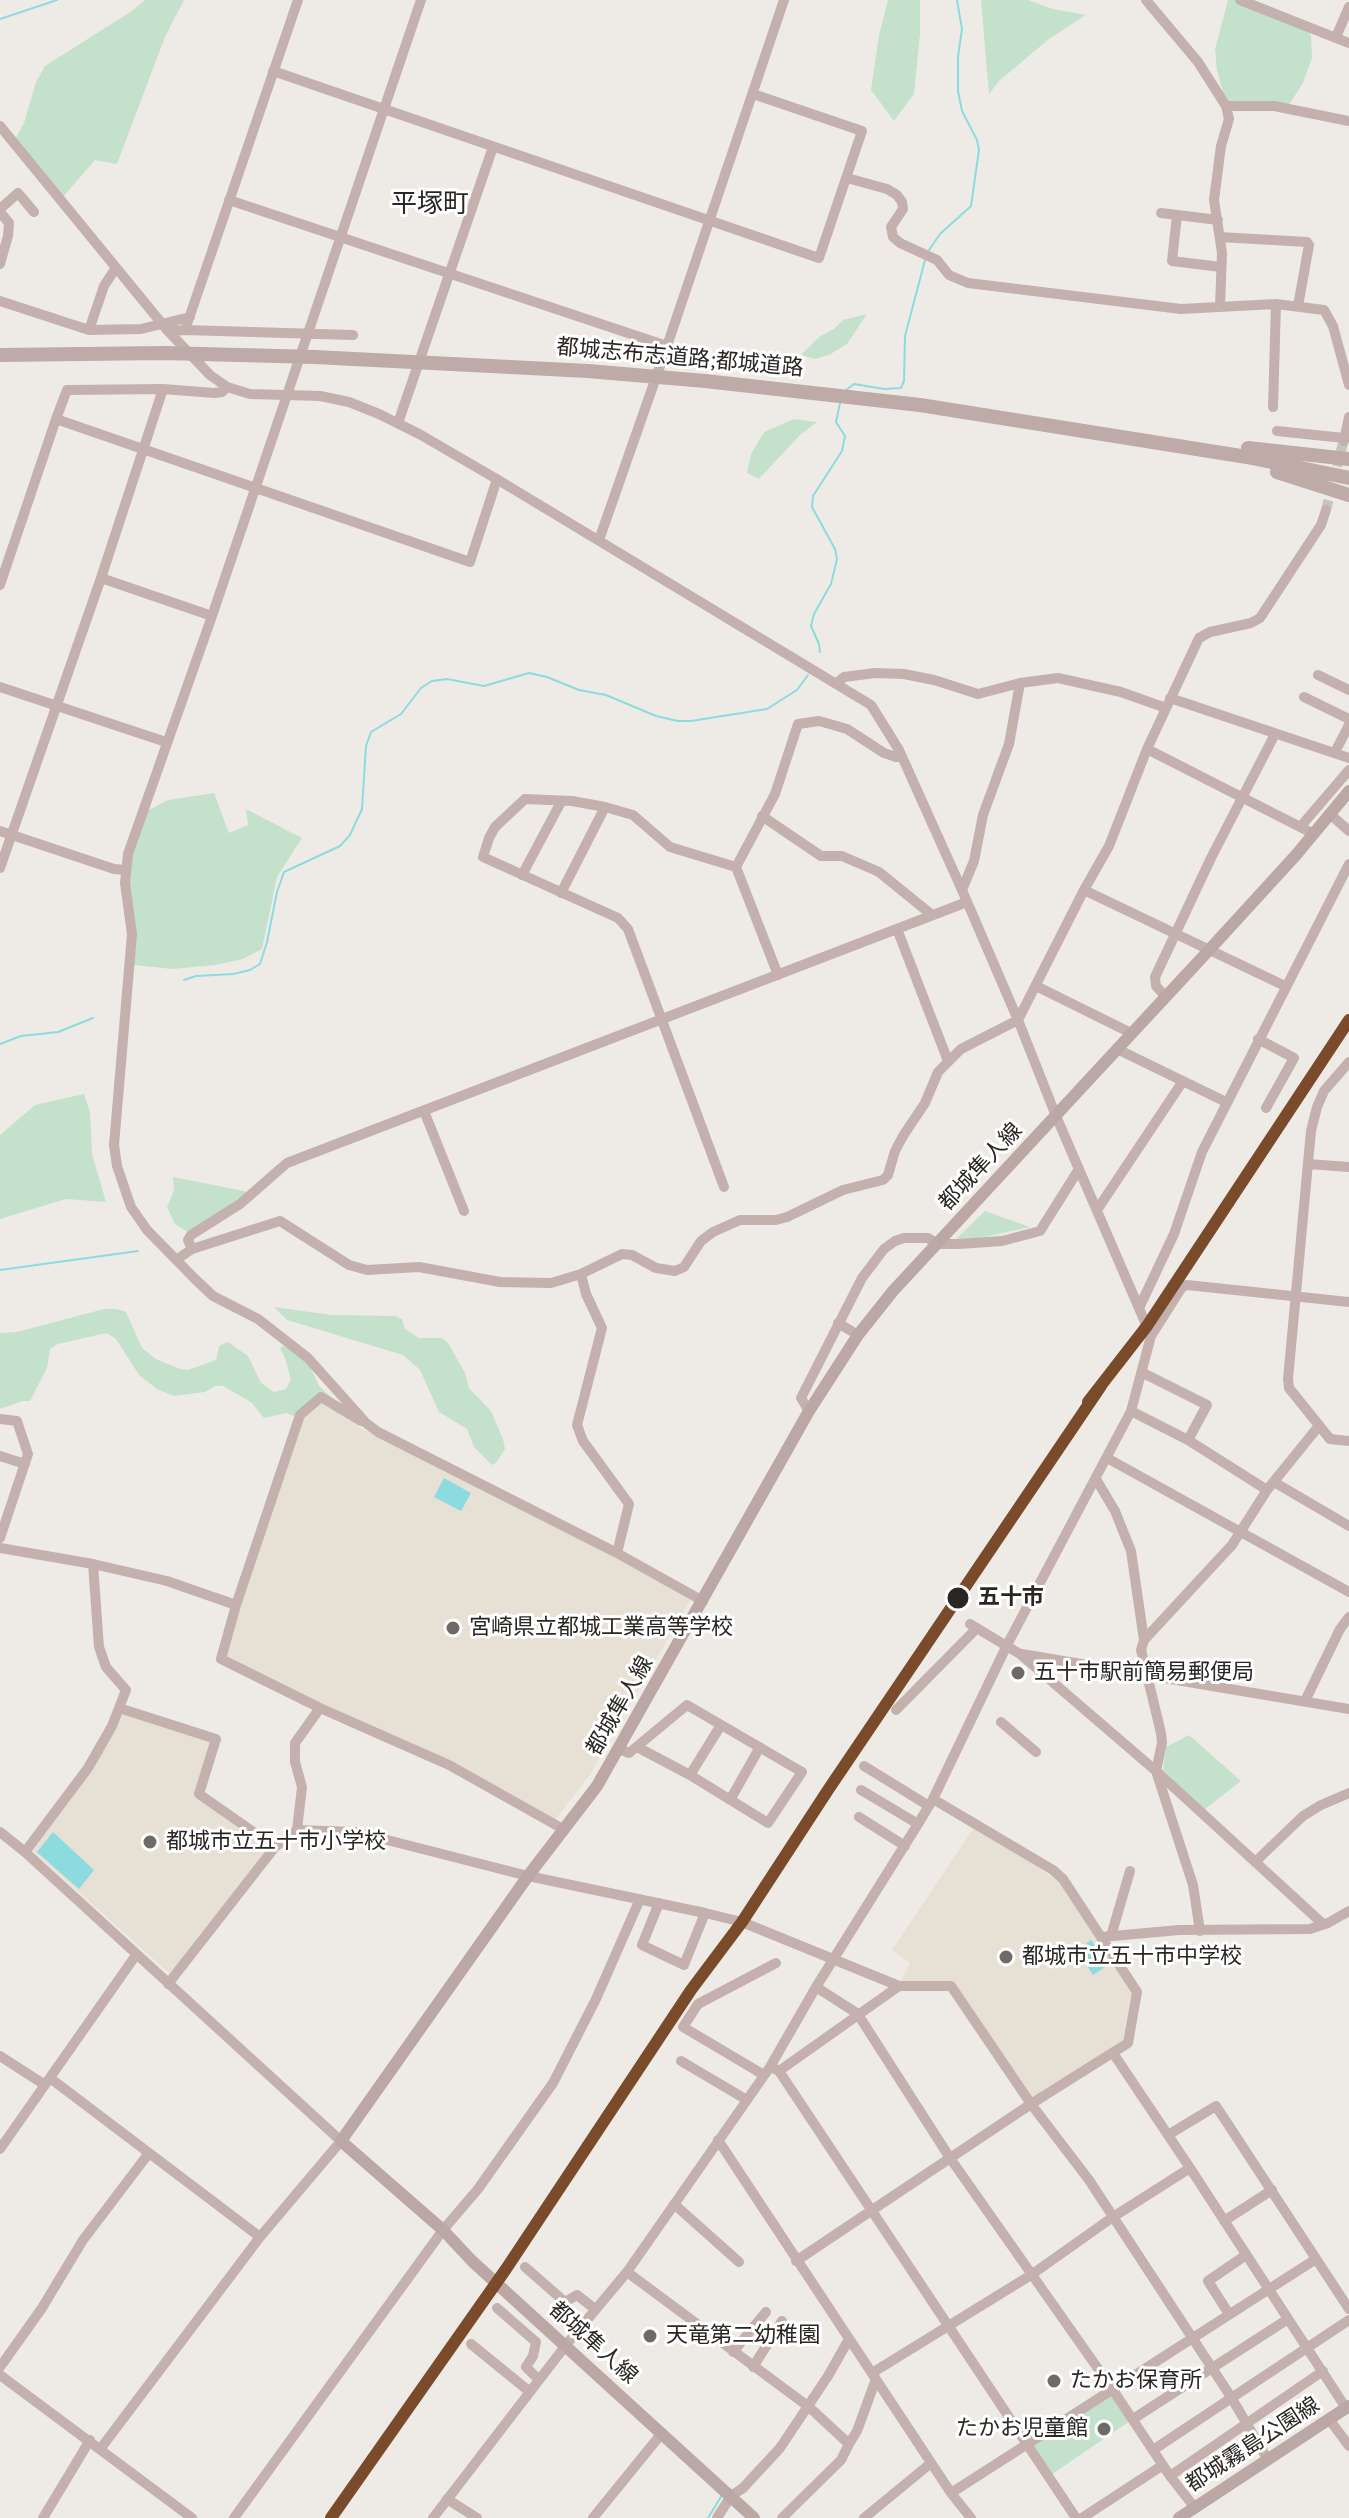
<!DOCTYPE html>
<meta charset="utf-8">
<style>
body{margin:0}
canvas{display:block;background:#eeebe6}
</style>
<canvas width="1349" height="2518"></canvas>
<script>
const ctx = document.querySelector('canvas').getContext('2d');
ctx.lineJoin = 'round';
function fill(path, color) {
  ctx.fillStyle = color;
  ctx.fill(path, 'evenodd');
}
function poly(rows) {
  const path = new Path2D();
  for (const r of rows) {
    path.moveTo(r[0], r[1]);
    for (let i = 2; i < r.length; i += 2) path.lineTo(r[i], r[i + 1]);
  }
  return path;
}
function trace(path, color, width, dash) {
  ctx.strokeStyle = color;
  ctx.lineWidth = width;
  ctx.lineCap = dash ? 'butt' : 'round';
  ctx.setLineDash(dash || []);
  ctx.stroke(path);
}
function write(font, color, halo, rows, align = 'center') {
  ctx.font = font + ' "PT Sans","Noto Sans JP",sans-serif';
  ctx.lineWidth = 6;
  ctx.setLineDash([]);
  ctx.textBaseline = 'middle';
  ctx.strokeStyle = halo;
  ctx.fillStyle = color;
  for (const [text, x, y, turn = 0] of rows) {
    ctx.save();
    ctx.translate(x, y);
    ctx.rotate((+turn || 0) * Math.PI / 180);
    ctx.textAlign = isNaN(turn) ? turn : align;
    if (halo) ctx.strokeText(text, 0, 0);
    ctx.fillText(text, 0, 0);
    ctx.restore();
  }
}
fill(poly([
 [318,1400,327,1403,362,1429,621,1560,691,1599,589,1776,555,1820,223,1660,298,1422],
 [125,1712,210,1741,212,1745,195,1794,268,1846,267,1851,170,1974,33,1851,116,1721],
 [975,1826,1062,1883,1132,1989,1123,2040,1035,2098,1031,2097,954,1982,900,1983,910,1963,892,1950]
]), '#e7e0d5');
fill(poly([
 [145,0,184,0,165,37,117,164,95,160,62,198,15,139,24,123,36,82,45,66,132,11],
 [888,0,920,0,920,34,914,94,894,121,871,90,879,35],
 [981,0,1028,0,1053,9,1086,15,1049,39,999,81,989,94],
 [1228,0,1254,0,1286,13,1311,35,1312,58,1303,83,1289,105,1229,101,1223,92,1217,71,1215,49],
 [867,314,847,344,829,355,815,359,801,355,819,337,834,329,843,320],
 [794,419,817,422,800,435,759,479,747,473,751,454,764,432],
 [214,793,229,833,248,825,246,809,302,838,277,877,262,949,243,959,215,965,172,969,134,965,129,874,133,852,147,811,168,800],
 [84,1094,90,1112,92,1154,106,1202,66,1199,0,1219,0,1135,35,1105],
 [173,1177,249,1192,189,1233,175,1224,167,1207,174,1190],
 [985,1211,1030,1227,971,1240,956,1239],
 [274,1307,332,1315,395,1316,402,1319,405,1329,419,1338,442,1338,448,1343,465,1373,469,1388,491,1411,503,1439,505,1449,496,1463,492,1465,474,1447,467,1429,439,1412,420,1370,403,1355,287,1320],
 [104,1309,117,1309,126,1312,142,1348,156,1359,180,1369,188,1370,216,1360,219,1346,228,1342,248,1356,261,1383,274,1392,286,1389,291,1380,285,1358,280,1349,282,1346,291,1348,309,1364,319,1386,348,1412,326,1396,296,1417,286,1413,264,1418,251,1402,223,1386,215,1386,205,1392,174,1396,157,1389,139,1375,116,1339,106,1333,58,1344,50,1349,47,1368,30,1401,23,1401,0,1409,0,1333,17,1332],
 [1189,1735,1241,1781,1204,1810,1163,1770,1166,1747],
 [1113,2390,1133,2419,1048,2477,1027,2445]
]), '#c4e2cb');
fill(poly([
 [444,1478,471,1493,461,1511,434,1497],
 [53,1832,94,1870,79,1889,37,1852],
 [1091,1940,1108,1965,1093,1975,1077,1950]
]), '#8bdbdf');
trace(poly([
 [0,19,57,0],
 [929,250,940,234,971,206,979,150,977,140,962,111,958,91,958,57,962,29,957,0],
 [846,390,854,384,884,389,901,388,904,381,905,336,925,260],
 [820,652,819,644,811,626,814,614,831,584,837,559,835,549,812,507,813,496,842,451,845,436,836,422,840,403],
 [184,980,196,976,233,974,250,970,260,964,267,942,277,892,284,872,340,846,350,835,362,809,366,746,371,732,401,714,421,688,432,681,447,679,484,686,529,673,547,677,579,690,606,695,656,716,678,721,691,721,767,709,797,690,808,675],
 [0,1044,21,1036,58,1032,93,1018],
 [0,1270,138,1251],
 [708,2518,722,2495]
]), '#8bdbdf', 2);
trace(poly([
 [1326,510,1343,443]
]), '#c7c4bf', 10, [10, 5]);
trace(poly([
 [421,0,212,616,128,854,125,883,132,934,114,1145,117,1166,131,1207,147,1230,195,1279,213,1296,258,1319,308,1358,366,1423,378,1432,617,1553,703,1601],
 [1146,0,1198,62,1226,106,1229,119,1221,146,1214,200,1222,253,1220,306],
 [1240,0,1349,43],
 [1336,37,1349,7],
 [273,71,819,258,862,131,753,94],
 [1226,106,1274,106,1349,121],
 [0,126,168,331,210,375,227,387,250,394,320,396,349,402,379,414,421,435,500,481,871,705,899,750,962,890,1018,1020,1056,1116,1151,1336],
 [847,178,887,189,897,195,902,202,903,209,891,227,893,237,900,243,937,260,949,275,968,283,1181,309,1276,304,1324,310,1333,326,1349,385],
 [229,200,667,346,784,0],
 [0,209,18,193,34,212],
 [0,212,9,223,8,236,0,264],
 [1161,213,1218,220],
 [1177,215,1172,261,1221,267],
 [1220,237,1307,242,1309,245,1298,306],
 [0,301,89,330,141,329,190,317],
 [89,330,104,286,115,269],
 [185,330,353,335],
 [168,331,185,330,298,0],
 [1273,407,1276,304],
 [56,419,67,390,163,389,214,393,222,392,227,387],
 [398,423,493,147],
 [1277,431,1344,438],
 [1344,441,1349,417],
 [599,540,667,346],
 [101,578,212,616],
 [0,585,56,419,470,562,497,479],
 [1318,675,1349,690],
 [836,684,844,677,875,673,904,674,934,680,978,694,1020,683,1058,678,1121,692,1166,708],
 [0,687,166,742],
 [1304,697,1349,719],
 [1170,698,1349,758],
 [1147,749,1314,834],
 [1335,752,1349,725],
 [1331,815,1349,831],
 [762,816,821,856,842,856,879,872,932,915],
 [1301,826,1349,770],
 [0,831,114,869,125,870],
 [736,867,775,794,798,724,819,721,847,729,884,753,896,757,902,757],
 [0,868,101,578,163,389],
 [522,875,561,802],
 [962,890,974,861,983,815,1009,744,1020,683],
 [1084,890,1285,986],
 [561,893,605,807],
 [897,929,948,1061],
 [1036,986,1131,1033],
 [1165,996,1156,986,1155,977,1211,858,1275,734],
 [1258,1039,1294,1058,1266,1108],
 [1117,1049,1226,1102],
 [1349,1062,1324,1091,1317,1107,1311,1131,1288,1379,1289,1388,1330,1439,1349,1441],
 [424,1111,464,1211],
 [1308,1164,1349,1167],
 [724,1187,628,929,618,918,483,857,489,838,495,827,525,799,572,801,605,807,633,815,670,847,736,867,778,975],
 [1097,1210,1183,1081],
 [192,1249,188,1240,191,1235,240,1204,287,1163,967,902],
 [176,1260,192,1249,280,1221,349,1265,367,1270,419,1267,500,1282,551,1283,581,1274,622,1254,632,1255,656,1268,675,1271,684,1267,701,1241,713,1232,740,1220,776,1220,787,1217,843,1190,883,1180,888,1175,895,1151,903,1136,925,1103,938,1072,961,1049,1018,1020,1084,890,1109,846,1147,749,1199,638,1210,632,1251,623,1260,618,1321,525,1326,510],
 [581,1274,586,1294,602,1328,577,1425,583,1441,629,1504,617,1553],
 [1140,1306,1174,1234,1202,1152,1349,864],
 [838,1323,858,1335],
 [1143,1373,1207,1405,1188,1440],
 [809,1411,801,1398,862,1278,884,1249,895,1241,904,1238,928,1238,937,1244,959,1244,1002,1241,1040,1231,1079,1169],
 [1131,1411,1188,1440,1267,1490],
 [0,1419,17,1421,28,1454,0,1538],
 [361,1421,321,1397,300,1415,236,1605,221,1659,320,1708,449,1765,563,1829],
 [0,1456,25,1464],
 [1107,1458,1349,1592],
 [1096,1479,1115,1511,1131,1551,1144,1640],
 [1274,1482,1349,1526],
 [0,1548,93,1564,167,1581,236,1605],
 [970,1624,1020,1654,1156,1771,1323,1924],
 [1022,1654,1349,1709],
 [1305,1701,1340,1629,1349,1617],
 [119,1708,216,1739,199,1794,275,1847],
 [896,1710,977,1628],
 [1001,1722,1036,1752],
 [619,1749,629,1753,687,1705,802,1772,768,1823,690,1775,637,1747],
 [864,1766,929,1806],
 [690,1775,721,1725],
 [861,1790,918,1824],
 [730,1800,760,1747],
 [859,1817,905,1846],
 [297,1830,302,1787,295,1762,295,1743,320,1708],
 [0,1832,25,1852,341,2141,260,2237,101,2448],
 [25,1852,88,1768,112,1726,126,1690,106,1667,99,1647,93,1564],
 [1255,1862,1303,1816,1321,1805,1349,1793],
 [659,1903,642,1945,684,1965,705,1913],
 [1200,1931,1193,1885,1156,1771,1162,1743,1161,1733,1141,1650,1144,1640,1232,1545,1267,1490,1318,1427],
 [1111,1936,1130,1871],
 [1102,1937,1179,1930,1310,1929,1328,1923,1349,1911],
 [168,1984,275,1847,297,1830,356,1832,528,1876,705,1913,742,1922,899,1986,951,1986,1031,2104,1089,2180,1231,2397,1268,2460],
 [816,1987,855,2012,859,2016,950,2158,1113,2390,1170,2476,1195,2508],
 [0,2056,45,2085],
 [681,2061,747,2100],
 [775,2069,779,2071,899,1986],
 [779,2071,1076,2518],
 [764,2075,683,2027,698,2004,776,1963],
 [50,2078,260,2237],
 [1168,2135,1216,2106,1349,2309],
 [718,2140,951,2493,971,2518],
 [0,2149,136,1955],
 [1190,2168,1346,2408],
 [674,2204,739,2262],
 [1224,2221,1272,2190],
 [796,2261,1031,2104,1128,2043,1137,1992,1063,1879,1053,1870,933,1799],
 [525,2267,565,2302,577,2295,595,2309],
 [627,2272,809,2407,849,2444,857,2431,876,2379],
 [497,2308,536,2342,533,2356,526,2367,539,2380],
 [1229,2314,1208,2281,1246,2255],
 [471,2344,530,2392],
 [733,2352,766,2312],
 [0,2367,42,2308,83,2240,149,2153],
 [753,2367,782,2321],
 [872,2373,1031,2275,1113,2217,1190,2168,1113,2053],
 [0,2375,192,2518],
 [1133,2419,1288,2319],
 [1329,2419,1349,2446],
 [1153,2450,1349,2320],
 [1170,2476,1323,2371],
 [951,2493,1316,2259],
 [447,2499,477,2518],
 [43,2518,90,2440],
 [234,2518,443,2230,478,2189,553,2083,596,1999,640,1899],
 [433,2518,566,2345,627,2272,770,2067,816,1987,918,1824,933,1799,1007,1645,1131,1411,1151,1336,1182,1287,1187,1285,1349,1302],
 [593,2518,662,2433],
 [717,2518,731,2496,743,2488,780,2448,828,2376,849,2339],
 [782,2518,841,2460,849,2444],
 [864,2518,931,2463],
 [1082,2518,1163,2465]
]), '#c4b1ad', 10);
trace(poly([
 [754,2518,472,2261,443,2230,341,2141,528,1876,597,1786,809,1411,858,1335,893,1291,1210,949,1296,855,1349,791],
 [1179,2518,1349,2406]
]), '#bba7a4', 12);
trace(poly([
 [0,355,164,353,315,357,588,371,705,381,920,405,1247,457,1349,478],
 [1248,448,1349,459],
 [1277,472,1349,495]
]), '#beaaa6', 14);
trace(poly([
 [1088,1402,1147,1326,1349,1020],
 [331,2518,506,2269,691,1990,742,1922,828,1790,1101,1386]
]), '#7a4b2a', 12);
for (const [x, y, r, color] of [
 [958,1598,12,"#292623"],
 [453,1628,8,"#6e6b67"],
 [1018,1673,8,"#6e6b67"],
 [150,1842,8,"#6e6b67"],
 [1006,1957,8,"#6e6b67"],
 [650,2336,8,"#6e6b67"],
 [1054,2381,8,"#6e6b67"],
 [1104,2429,8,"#6e6b67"]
]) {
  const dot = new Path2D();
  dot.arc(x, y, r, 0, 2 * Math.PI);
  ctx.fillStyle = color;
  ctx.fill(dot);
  trace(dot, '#fff', 3);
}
write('22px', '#292623', '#fff', [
 ["都城志布志道路;都城道路",680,358,5],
 ["都城隼人線",981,1167,-47],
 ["都城隼人線",620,1706,-60],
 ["都城隼人線",593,2343,42],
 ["都城霧島公園線",1253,2445,-33]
]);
write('bold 22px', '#292623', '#fff', [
 ["五十市",978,1598]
], 'left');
write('22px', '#292623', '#fff', [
 ["宮崎県立都城工業高等学校",469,1628],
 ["五十市駅前簡易郵便局",1034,1673],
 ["都城市立五十市小学校",166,1842],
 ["都城市立五十市中学校",1022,1957],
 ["天竜第二幼稚園",666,2336],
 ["たかお保育所",1070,2381],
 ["たかお児童館",1088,2429,"right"]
], 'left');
write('26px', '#292623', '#fff', [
 ["平塚町",430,205]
]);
</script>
